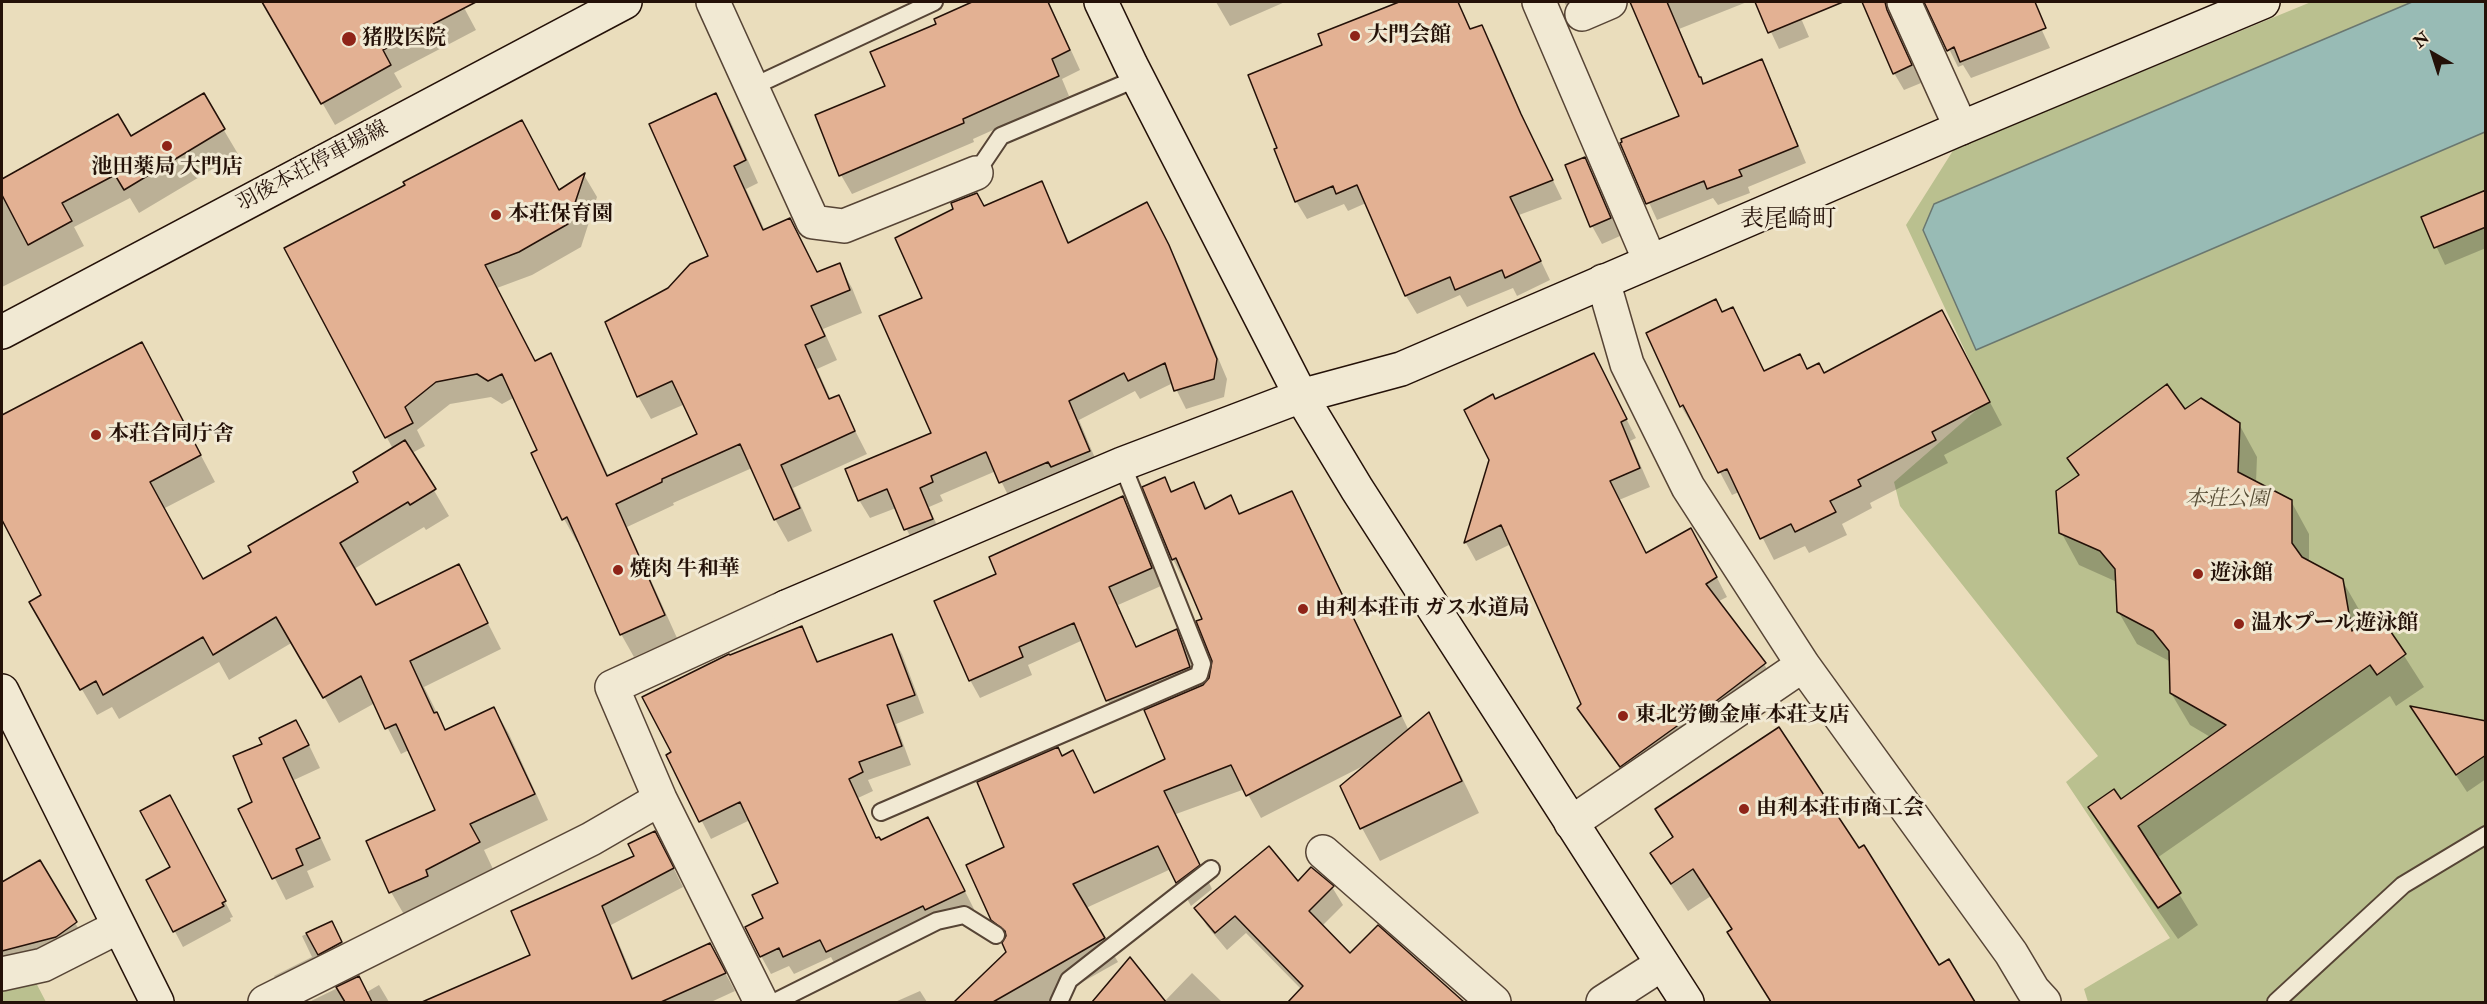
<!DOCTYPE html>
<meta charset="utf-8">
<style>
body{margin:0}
#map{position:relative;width:2487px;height:1004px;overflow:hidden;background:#eaddbc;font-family:"IM FELL Double Pica",serif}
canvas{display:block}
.frame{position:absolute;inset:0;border:3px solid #241108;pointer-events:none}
.north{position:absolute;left:2403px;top:24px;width:60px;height:60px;-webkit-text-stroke:4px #f1e9d3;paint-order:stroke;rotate:321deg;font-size:16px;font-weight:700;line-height:24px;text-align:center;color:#241108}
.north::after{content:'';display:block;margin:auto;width:21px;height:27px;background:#241108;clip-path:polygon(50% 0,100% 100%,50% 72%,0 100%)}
</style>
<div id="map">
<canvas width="2487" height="1004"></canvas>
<div class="frame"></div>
<div class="north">N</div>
</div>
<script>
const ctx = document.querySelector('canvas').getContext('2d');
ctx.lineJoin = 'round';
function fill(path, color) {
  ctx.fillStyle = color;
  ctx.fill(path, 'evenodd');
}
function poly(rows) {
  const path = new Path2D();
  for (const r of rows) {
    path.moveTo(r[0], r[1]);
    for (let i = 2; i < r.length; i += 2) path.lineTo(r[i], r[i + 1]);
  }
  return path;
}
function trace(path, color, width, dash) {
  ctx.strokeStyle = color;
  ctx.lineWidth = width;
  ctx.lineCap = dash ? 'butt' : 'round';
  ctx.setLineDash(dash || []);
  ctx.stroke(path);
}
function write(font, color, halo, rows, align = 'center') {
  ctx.font = font + ' "IM FELL Double Pica","Noto Serif JP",serif';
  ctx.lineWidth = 6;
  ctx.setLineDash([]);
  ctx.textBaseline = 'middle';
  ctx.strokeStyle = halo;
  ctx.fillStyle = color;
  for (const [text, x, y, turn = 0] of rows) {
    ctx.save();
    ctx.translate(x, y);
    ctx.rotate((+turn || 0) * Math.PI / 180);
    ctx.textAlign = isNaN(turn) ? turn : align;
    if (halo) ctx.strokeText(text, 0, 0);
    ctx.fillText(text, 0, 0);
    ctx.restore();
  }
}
fill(poly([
 [2311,2,2485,2,2485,1002,2088,1002,2084,989,2170,938,2066,782,2098,756,1900,506,1894,482,1988,400,1906,225,1954,149],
 [33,977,46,1002,2,1002,2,985]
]), '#bac08f');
const water = poly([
 [2412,2,2485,2,2485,132,1976,350,1923,230,1934,204,2412,2]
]);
fill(water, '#98bbb5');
trace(water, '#6a7770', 1.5);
fill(poly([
 [264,2,461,2,476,30,394,73,402,87,335,125],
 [976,2,1049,2,1080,70,1062,79,1069,96,973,139,974,142,852,194,841,175,887,87,938,24,936,19],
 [1216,2,1285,2,1230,26],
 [1392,2,1458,2,1471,30,1481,27,1492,45,1530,133,1562,199,1519,215,1550,280,1517,296,1513,288,1467,307,1460,295,1417,314,1406,296,1366,203,1348,211,1344,204,1307,219,1296,201,1250,76,1324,46,1393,5],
 [1564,2,1613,2,1573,18],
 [1631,2,1747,2,1679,29,1704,85,1761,61,1770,77,1806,163,1748,187,1750,193,1718,205,1713,198,1657,220,1622,144,1681,117],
 [1757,2,1794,2,1809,37,1779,49],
 [1870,2,1892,2,1896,29,1921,83,1904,90,1894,73,1865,4],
 [1920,2,2029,2,2050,48,1971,78,1963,65,1958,67,1927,4],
 [203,95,238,154,139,213,130,198,74,227,84,246,2,287,2,180,117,116,130,138],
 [716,95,729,118,758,183,746,189,765,231,790,220,818,274,839,265,852,288,862,313,823,329,837,360,817,369,831,400,838,397,867,454,793,488,812,531,788,542,775,519,752,468,673,503,674,505,627,527,677,638,634,657,621,634,579,541,577,542,564,519,539,451,515,397,502,404,491,397,450,404,417,430,425,446,412,453,449,516,426,530,424,527,354,569,376,607,459,566,501,649,424,687,446,731,494,708,509,734,548,820,484,850,493,869,439,897,406,918,391,892,437,810,409,750,401,754,375,703,339,723,293,642,229,680,219,662,119,719,112,707,97,715,31,603,43,596,2,517,2,417,142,344,215,482,163,509,203,581,253,552,360,483,393,449,286,249,560,192,584,175,597,197,581,247,532,275,497,288,535,363,550,355,563,377,609,477,698,434,685,404,651,419,638,396,669,289,710,257],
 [1584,159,1594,176,1620,236,1602,244,1592,226],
 [1041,183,1070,244,1157,222,1179,266,1227,379,1224,397,1186,409,1173,383,1140,399,1135,391,1079,420,1100,470,1011,501,996,471,940,495,943,501,929,507,942,537,916,548,896,508,870,518,859,500,933,434,924,299,984,207],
 [2486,192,2486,248,2445,265,2423,218],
 [1716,301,1723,313,1733,308,1765,372,1807,370,1824,374,1954,334,2002,425,1944,455,1948,463,1870,503,1872,508,1842,524,1847,535,1809,553,1805,546,1774,560,1739,492,1732,495,1696,427,1694,428,1681,406],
 [1594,355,1636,438,1630,441,1650,487,1619,500,1646,554,1702,549,1727,597,1717,602,1764,664,1775,683,1631,785,1579,708,1583,705,1511,544,1476,561,1466,543,1491,460,1495,401],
 [2185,411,2239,424,2257,457,2256,483,2291,501,2309,534,2309,563,2342,580,2361,613,2363,625,2378,615,2424,687,2396,706,2390,696,2157,858,2198,925,2178,939,2108,839,2090,807,2121,801,2212,738,2190,725,2171,693,2171,662,2137,644,2118,611,2117,582,2079,565,2061,532,2079,476,2069,458],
 [1164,479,1173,493,1193,484,1208,509,1230,497,1241,515,1292,493,1305,516,1409,731,1429,715,1447,747,1479,813,1380,861,1362,828,1342,787,1367,764,1261,818,1245,789,1176,814,1212,889,1191,906,1171,869,1086,908,1118,962,1047,1002,956,1002,1008,952,1005,941,992,919,1006,848,1062,757,1072,752,1095,794,1167,760,1193,691,1192,688,1118,718,1108,701,1083,640,1028,665,1032,675,980,698,970,680,998,575,1123,497,1133,515,1161,586,1118,605,1137,648,1176,631,1186,649,1200,688,1210,679,1213,661,1204,619,1173,559],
 [802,628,819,663,892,636,902,654,924,713,896,724,911,765,868,780,873,791,858,798,877,839,880,842,928,819,974,909,838,970,831,957,794,974,789,966,771,974,761,956,765,919,780,884,750,820,711,839,668,755],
 [2413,709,2486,723,2486,779,2467,792],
 [308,743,320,768,294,780,331,860,307,871,314,887,286,900,240,810,254,803,264,744],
 [1657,810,1859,850,1939,967,1948,961,1974,1002,1772,1002,1746,960,1733,930,1711,896,1688,911,1668,881,1652,853,1673,839],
 [178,812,233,917,230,918,231,921,183,947,148,880,172,868],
 [665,851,683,887,611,925,634,979,720,963,735,991,711,1002,465,1002,458,988,532,956],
 [40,862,93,954,2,987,2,883],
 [1298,883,1332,887,1343,905,1322,926,1350,955,1378,927,1464,1002,1290,1002,1302,990,1246,933,1227,950,1207,926,1196,908],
 [331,923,346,951,279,985,274,976,312,957,302,936],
 [1130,960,1164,1002,1192,973,1222,1002,1094,1002],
 [358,978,367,992,379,985,389,1002,309,1002],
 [920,991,927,1002,895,1002]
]), '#0003');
const building = poly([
 [262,2,476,2,383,50,391,65,321,104,262,2],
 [972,2,1048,2,1070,50,1052,59,1059,76,963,119,964,123,839,176,815,115,885,86,870,52,936,24,934,19,972,2],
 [1399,2,1458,2,1470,29,1482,25,1521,114,1553,180,1510,197,1541,261,1505,278,1502,270,1455,290,1450,277,1405,296,1357,185,1336,194,1333,186,1295,202,1274,149,1277,148,1248,75,1322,45,1318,34,1399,2],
 [1630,2,1667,2,1699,77,1701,77,1703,84,1762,59,1798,146,1739,170,1742,176,1707,189,1704,181,1646,204,1620,143,1622,142,1621,139,1679,116,1630,2],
 [1755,2,1843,2,1768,33,1755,2],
 [1862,2,1885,2,1887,10,1912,65,1893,74,1862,2],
 [1924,2,2035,2,2046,28,1960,62,1954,47,1947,51,1924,2],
 [204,93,225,129,124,190,115,175,62,203,72,221,28,245,2,195,2,179,118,114,131,136,204,93],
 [716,93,746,160,734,166,763,230,790,218,817,272,840,263,850,290,811,306,825,336,805,345,829,399,839,395,855,431,781,465,800,508,774,520,740,444,662,479,662,482,616,504,665,615,620,635,567,517,562,520,531,453,537,450,502,374,488,381,477,374,436,382,405,407,413,423,385,438,284,248,405,185,403,182,522,120,559,190,585,173,568,224,519,252,485,265,535,361,551,353,607,476,697,434,672,381,637,397,605,322,668,288,690,264,708,256,649,124,716,93],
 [1585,157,1611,218,1590,227,1565,165,1585,157],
 [1042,181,1068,243,1147,202,1169,245,1217,359,1214,379,1174,391,1165,363,1128,381,1124,373,1069,401,1090,451,1051,467,1048,462,999,483,986,452,931,476,933,482,920,488,933,519,904,530,887,489,858,501,845,469,931,433,879,316,922,298,895,238,953,209,951,203,977,193,984,206,1042,181],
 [2486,190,2486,227,2434,248,2421,217,2486,190],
 [1716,299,1722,312,1733,307,1764,371,1800,354,1807,369,1819,363,1824,373,1942,310,1990,402,1932,432,1936,440,1858,480,1861,486,1830,501,1836,512,1795,532,1791,524,1760,539,1727,469,1718,473,1683,405,1680,407,1646,333,1716,299],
 [142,342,201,455,150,482,203,579,251,552,248,546,358,482,353,472,405,440,436,489,410,505,408,502,340,543,376,605,459,564,488,623,410,661,434,713,437,712,445,730,494,707,535,794,470,824,480,842,426,870,428,876,389,893,366,841,435,810,396,724,385,729,361,676,323,698,276,617,213,655,203,637,103,695,96,681,80,690,29,602,41,595,2,520,2,415,142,342],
 [1594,353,1627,419,1621,422,1640,468,1610,481,1646,553,1691,528,1717,577,1706,584,1766,663,1703,711,1692,718,1691,716,1620,767,1577,708,1581,704,1501,525,1464,543,1489,460,1464,410,1493,394,1495,399,1594,353],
 [2167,384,2185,409,2201,398,2240,423,2238,472,2292,500,2292,543,2302,557,2343,579,2352,631,2378,613,2406,654,2377,675,2370,665,2138,826,2181,893,2158,908,2088,807,2114,789,2121,799,2226,725,2170,693,2169,651,2153,631,2117,612,2115,569,2100,551,2059,533,2056,491,2079,475,2067,458,2167,384],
 [1165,477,1171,492,1194,482,1205,509,1231,495,1239,514,1292,491,1401,716,1246,796,1231,765,1164,791,1200,865,1176,883,1158,846,1073,884,1105,938,993,1002,954,1002,1006,952,1002,943,1006,936,1005,931,991,920,966,865,1004,847,977,782,1058,747,1062,756,1073,750,1094,793,1165,759,1144,710,1203,685,1209,678,1212,661,1196,621,1202,619,1176,558,1172,560,1142,487,1165,477],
 [1123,496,1152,568,1109,587,1136,647,1177,629,1190,667,1106,701,1074,623,1019,647,1023,657,969,681,934,601,996,574,989,557,1123,496],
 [802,626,817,662,892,634,915,695,887,705,902,746,859,762,863,772,849,779,876,838,879,837,881,840,928,817,965,891,925,910,923,906,826,952,820,940,783,957,779,948,760,957,745,927,763,918,752,895,778,883,740,802,699,822,666,755,671,752,642,697,729,654,730,655,802,626],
 [2410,706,2486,721,2486,755,2456,775,2410,706],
 [1429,712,1462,781,1360,829,1340,786,1429,712],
 [296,720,309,745,283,758,320,838,296,849,303,865,272,879,238,809,252,802,233,756,262,744,259,738,296,720],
 [1779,727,1859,848,1864,845,1939,965,1949,959,1975,1002,1771,1002,1727,932,1732,929,1693,869,1671,884,1650,853,1673,837,1655,809,1779,727],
 [170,795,226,901,222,903,224,906,173,932,146,880,170,867,140,811,170,795],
 [655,831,674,868,602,906,632,979,710,943,726,973,661,1002,422,1002,530,955,511,911,634,856,628,844,655,831],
 [1269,846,1298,881,1311,867,1334,886,1309,911,1350,953,1378,925,1464,1002,1288,1002,1303,986,1235,916,1215,933,1194,908,1269,846],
 [40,860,77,922,56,937,2,951,2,882,40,860],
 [332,921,342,942,318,955,306,933,332,921],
 [1130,957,1166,1002,1092,1002,1130,957],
 [359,976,372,1002,345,1002,336,987,359,976]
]);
fill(building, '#e3b193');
trace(building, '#241108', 1.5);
const lane = poly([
 [752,87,934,2],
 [976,173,1001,136,1138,78],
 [881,812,1199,675,1202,664,1122,464],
 [775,1002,937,921,964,915,996,935],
 [1059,1002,1069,980,1211,869],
 [2276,1002,2403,885,2486,835]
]);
const street = poly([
 [713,2,813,222,844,226,976,173],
 [1539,2,1650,261],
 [1904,2,1961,128],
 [1582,14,1610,2],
 [1603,281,1627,364,1688,487,1803,665,2011,953,2033,990,2044,1002],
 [1571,823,1803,665],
 [1323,852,1494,1002],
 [2,974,43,965,118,927],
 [265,1002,591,839,660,799],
 [761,1002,660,799,612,687,786,607],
 [1603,1002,1662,964]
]);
const secondary = poly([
 [1101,2,1131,65,1301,396,1357,489,1687,1002],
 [2,332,625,2],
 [786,607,1122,464,1301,396,1401,369,1961,128,2263,2],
 [2,691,157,1002]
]);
trace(lane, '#564435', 20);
trace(street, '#564435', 36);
trace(secondary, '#241108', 36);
trace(lane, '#f1e9d3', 16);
trace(street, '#f1e9d3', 33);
trace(secondary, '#f1e9d3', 33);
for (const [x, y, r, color] of [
 [1355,36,6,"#8f2418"],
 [349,39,8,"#8f2418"],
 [167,146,6,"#8f2418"],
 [496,215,6,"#8f2418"],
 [96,435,6,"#8f2418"],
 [618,570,6,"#8f2418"],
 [2198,574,6,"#8f2418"],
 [1303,609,6,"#8f2418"],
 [2239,624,6,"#8f2418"],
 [1623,716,6,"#8f2418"],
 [1744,809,6,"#8f2418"]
]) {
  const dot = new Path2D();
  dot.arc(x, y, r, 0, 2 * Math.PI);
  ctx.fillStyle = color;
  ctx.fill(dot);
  trace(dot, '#f1e9d3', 2);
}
write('bold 21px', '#241108', '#f1e9d3', [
 ["大門会館",1367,36],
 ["猪股医院",362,39],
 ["池田薬局 大門店",167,168,"center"],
 ["本荘保育園",508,215],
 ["本荘合同庁舎",108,435],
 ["焼肉 牛和華",630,570],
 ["遊泳館",2210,574],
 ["由利本荘市 ガス水道局",1315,609],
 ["温水プール遊泳館",2251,624],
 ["東北労働金庫 本荘支店",1635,716],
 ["由利本荘市商工会",1756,809]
], 'left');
write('21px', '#241108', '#f1e9d3', [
 ["羽後本荘停車場線",313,167,-28]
]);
write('italic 21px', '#584e37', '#f1e9d3', [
 ["本荘公園",2227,500]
]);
write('24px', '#241108', '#f1e9d3', [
 ["表尾崎町",1788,221]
]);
</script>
